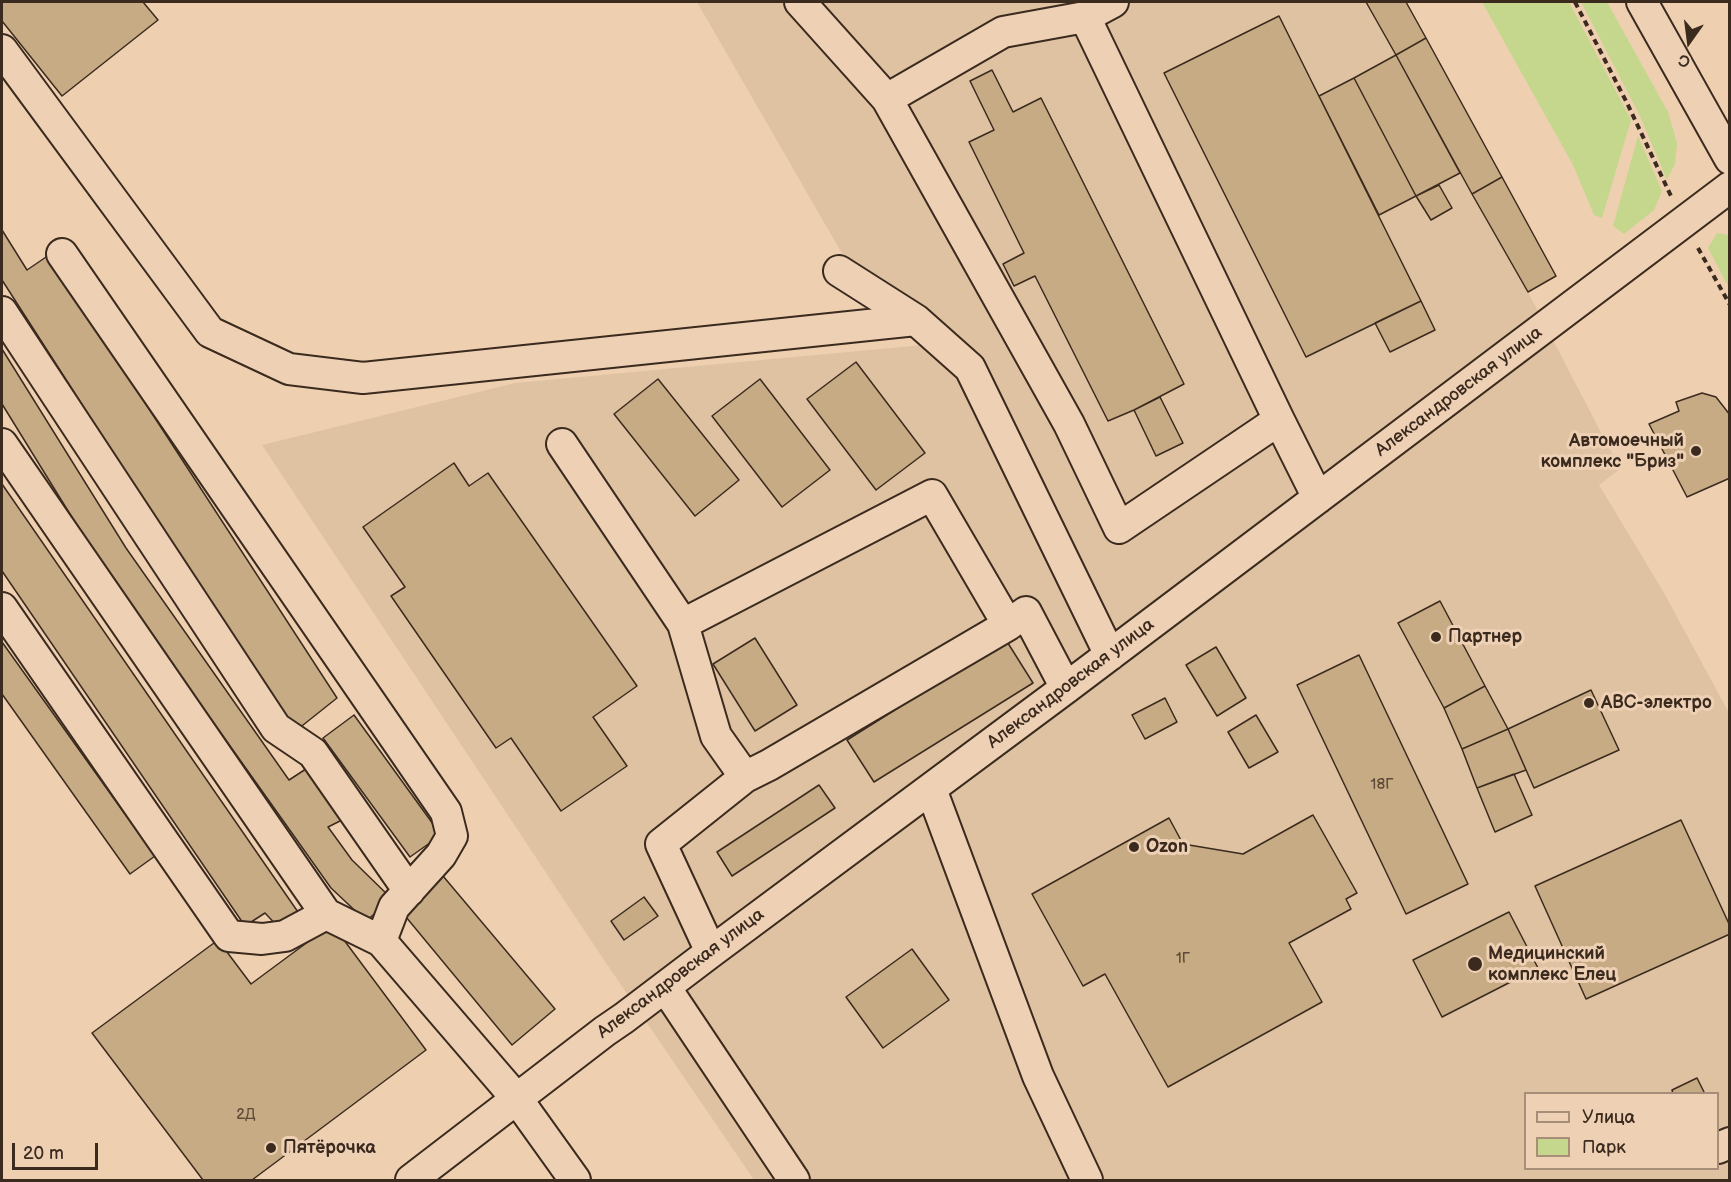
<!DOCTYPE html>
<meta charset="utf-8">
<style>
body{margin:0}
#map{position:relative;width:1731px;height:1182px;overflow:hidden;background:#eed0b1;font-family:"Balsamiq Sans",sans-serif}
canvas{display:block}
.frame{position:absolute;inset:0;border:3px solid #3b2a1e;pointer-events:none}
.legend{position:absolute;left:1524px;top:1092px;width:195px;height:78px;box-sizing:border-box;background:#eed0b5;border:2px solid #a68e79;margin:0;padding:8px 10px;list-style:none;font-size:18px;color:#3b2a1e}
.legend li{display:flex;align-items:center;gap:12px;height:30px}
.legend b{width:30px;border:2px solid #a68e79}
.north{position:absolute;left:1659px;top:12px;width:60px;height:60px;-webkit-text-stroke:4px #eed0b5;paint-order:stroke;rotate:194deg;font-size:16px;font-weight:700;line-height:24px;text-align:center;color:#3b2a1e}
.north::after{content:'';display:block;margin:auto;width:21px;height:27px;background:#3b2a1e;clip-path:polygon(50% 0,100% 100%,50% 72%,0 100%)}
.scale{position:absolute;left:12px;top:1143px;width:86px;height:27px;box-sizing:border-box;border:3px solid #3b2a1e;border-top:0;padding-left:8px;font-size:18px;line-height:21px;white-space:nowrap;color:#3b2a1e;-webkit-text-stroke:4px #eed0b5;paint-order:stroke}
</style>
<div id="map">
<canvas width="1731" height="1182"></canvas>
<div class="frame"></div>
<ul class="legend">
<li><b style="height:8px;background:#eed0b5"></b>Улица</li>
<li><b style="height:16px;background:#c4d78c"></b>Парк</li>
</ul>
<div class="north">С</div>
<div class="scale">20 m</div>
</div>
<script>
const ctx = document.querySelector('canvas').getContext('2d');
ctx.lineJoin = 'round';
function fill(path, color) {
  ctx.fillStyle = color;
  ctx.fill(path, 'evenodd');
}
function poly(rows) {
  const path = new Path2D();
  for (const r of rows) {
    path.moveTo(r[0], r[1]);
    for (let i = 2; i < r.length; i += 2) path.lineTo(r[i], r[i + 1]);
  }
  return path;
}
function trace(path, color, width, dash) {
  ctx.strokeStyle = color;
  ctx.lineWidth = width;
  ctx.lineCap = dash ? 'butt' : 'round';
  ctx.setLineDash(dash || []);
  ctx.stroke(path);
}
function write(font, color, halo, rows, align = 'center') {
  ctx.font = font + ' "Balsamiq Sans",sans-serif';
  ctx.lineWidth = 6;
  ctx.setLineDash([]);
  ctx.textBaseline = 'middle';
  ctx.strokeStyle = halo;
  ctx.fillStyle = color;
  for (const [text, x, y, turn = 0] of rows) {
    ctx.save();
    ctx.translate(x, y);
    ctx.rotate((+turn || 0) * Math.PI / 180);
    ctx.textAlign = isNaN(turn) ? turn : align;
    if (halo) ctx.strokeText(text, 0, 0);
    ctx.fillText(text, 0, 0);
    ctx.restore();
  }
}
fill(poly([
 [697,2,1406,2,1556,276,1528,292,1620,469,1599,485,1663,591,1729,713,1729,1180,754,1180,604,960,262,445,515,383,923,345,840,250],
 [1526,1094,1718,1094,1718,1168,1526,1168]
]), '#dfc2a1');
fill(poly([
 [1482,2,1569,2,1631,120,1602,218,1594,215,1573,165],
 [1581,2,1607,2,1668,112,1677,143,1675,164,1667,180,1639,114],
 [1638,136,1662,191,1654,210,1624,234,1613,226],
 [1717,233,1729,235,1729,288,1708,248]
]), '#c4d78c');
const building = poly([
 [2,2,143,2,158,20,62,96,2,21,2,2],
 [1366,2,1406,2,1426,38,1396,55,1366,2],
 [1279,16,1421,301,1306,357,1164,73,1279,16],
 [1426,38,1502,177,1472,194,1396,55,1426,38],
 [1396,55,1460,173,1416,196,1354,78,1396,55],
 [992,70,1013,112,1041,98,1184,384,1134,410,1108,421,1035,276,1014,286,1003,264,1024,253,969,142,994,130,970,81,992,70],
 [1354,78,1416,196,1379,215,1319,96,1354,78],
 [1502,177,1556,276,1528,292,1472,194,1502,177],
 [1439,185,1452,208,1431,220,1416,196,1439,185],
 [2,230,27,270,49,255,337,698,293,733,2,280,2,230],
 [1421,301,1435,330,1390,352,1375,323,1421,301],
 [2,349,126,548,289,780,309,767,344,819,328,827,352,860,392,899,366,921,331,888,102,566,2,404,2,349],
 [856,362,925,453,876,490,807,399,856,362],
 [658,379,739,480,695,516,614,414,658,379],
 [760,379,830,470,782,507,712,416,760,379],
 [1702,393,1716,397,1730,415,1730,478,1687,497,1649,424,1679,411,1676,402,1702,393],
 [1160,397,1183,443,1156,456,1134,410,1160,397],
 [454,463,469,486,488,473,637,686,593,717,627,766,561,811,511,738,496,748,391,596,405,587,363,527,454,463],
 [2,484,298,912,281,930,265,913,245,926,2,571,2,484],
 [1440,601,1485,686,1444,708,1398,623,1440,601],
 [755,638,797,705,755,731,713,664,755,638],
 [1006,640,1033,683,874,782,847,740,1006,640],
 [2,642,155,856,130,874,2,694,2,642],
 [1216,647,1246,698,1217,716,1186,665,1216,647],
 [1359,655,1468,884,1406,914,1297,685,1359,655],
 [1485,686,1508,729,1462,749,1444,708,1485,686],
 [1591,690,1619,750,1534,788,1508,729,1591,690],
 [1165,698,1177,722,1145,739,1132,715,1165,698],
 [354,715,441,835,410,857,323,738,354,715],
 [1256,715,1278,752,1249,768,1228,732,1256,715],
 [1508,729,1526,770,1477,788,1462,749,1508,729],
 [1514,774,1532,815,1495,832,1477,788,1514,774],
 [819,785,835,808,732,876,717,852,819,785],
 [1313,815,1357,893,1346,899,1351,909,1289,943,1322,1002,1168,1087,1105,974,1083,986,1032,894,1169,818,1183,844,1243,854,1313,815],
 [1681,820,1730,926,1730,934,1586,999,1535,886,1681,820],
 [443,876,555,1009,512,1045,401,911,443,876],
 [644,897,658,916,624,940,611,921,644,897],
 [1509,912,1538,968,1442,1017,1413,960,1509,912],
 [332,924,426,1050,252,1180,203,1180,92,1033,218,940,251,984,332,924],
 [912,949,949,1000,883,1048,846,997,912,949],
 [1697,1078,1705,1094,1673,1094,1672,1090,1697,1078]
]);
fill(building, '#c7ab84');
trace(building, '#3b2a1e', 1.5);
const minor = poly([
 [800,2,887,99],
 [1642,2,1730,159],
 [1085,17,1279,420,1119,528,1069,424,887,99,1003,32,1085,17,1113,2],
 [2,50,210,332,289,369,363,378,916,320],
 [62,254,446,812,452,836,441,855,394,907,381,941],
 [839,271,916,320,970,368,1110,655],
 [2,312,276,728,313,753,409,891],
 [1279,420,1318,498],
 [2,444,326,914,381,941,517,1099,575,1180],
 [562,444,683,624],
 [2,608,229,936,262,939,285,936,326,914],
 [745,777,716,736,683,624,932,495,1008,625],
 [931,789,1038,1076,1087,1180],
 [711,952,661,844,745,777,769,765,1008,625,1026,612,1066,688],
 [665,987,794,1180],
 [1718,1148,1730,1143],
 [411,1180,605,1031,624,1018,711,952,1066,688,1730,187]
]);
trace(minor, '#3b2a1e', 34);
trace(poly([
 [1575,2,1627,103,1671,196],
 [1698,248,1730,305]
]), '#3b2a1e', 4, [6, 4.5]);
trace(minor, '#eed0b5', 30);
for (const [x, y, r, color] of [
 [1696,451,6,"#3b2a1e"],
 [1436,637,6,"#3b2a1e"],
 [1589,703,6,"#3b2a1e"],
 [1134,847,6,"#3b2a1e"],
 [1475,964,8,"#3b2a1e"],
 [271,1148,6,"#3b2a1e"]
]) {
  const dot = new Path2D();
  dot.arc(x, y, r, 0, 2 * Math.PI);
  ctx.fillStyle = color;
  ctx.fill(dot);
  trace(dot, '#eed0b5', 2);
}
write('15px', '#5e4a38', null, [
 ["18Г",1382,785],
 ["1Г",1183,959],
 ["2Д",246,1115]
]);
write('18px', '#3b2a1e', '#eed0b5', [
 ["Александровская улица",1459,392,-37],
 ["Александровская улица",1071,684,-37],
 ["Александровская улица",681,974,-37]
]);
write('bold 18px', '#3b2a1e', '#eed0b5', [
 ["Автомоечный",1684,441,"right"],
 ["комплекс \"Бриз\"",1684,462,"right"],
 ["Партнер",1448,637],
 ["АВС-электро",1601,703],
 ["Ozon",1146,847],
 ["Медицинский",1488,954],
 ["комплекс Елец",1488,975],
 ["Пятёрочка",283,1148]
], 'left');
</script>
